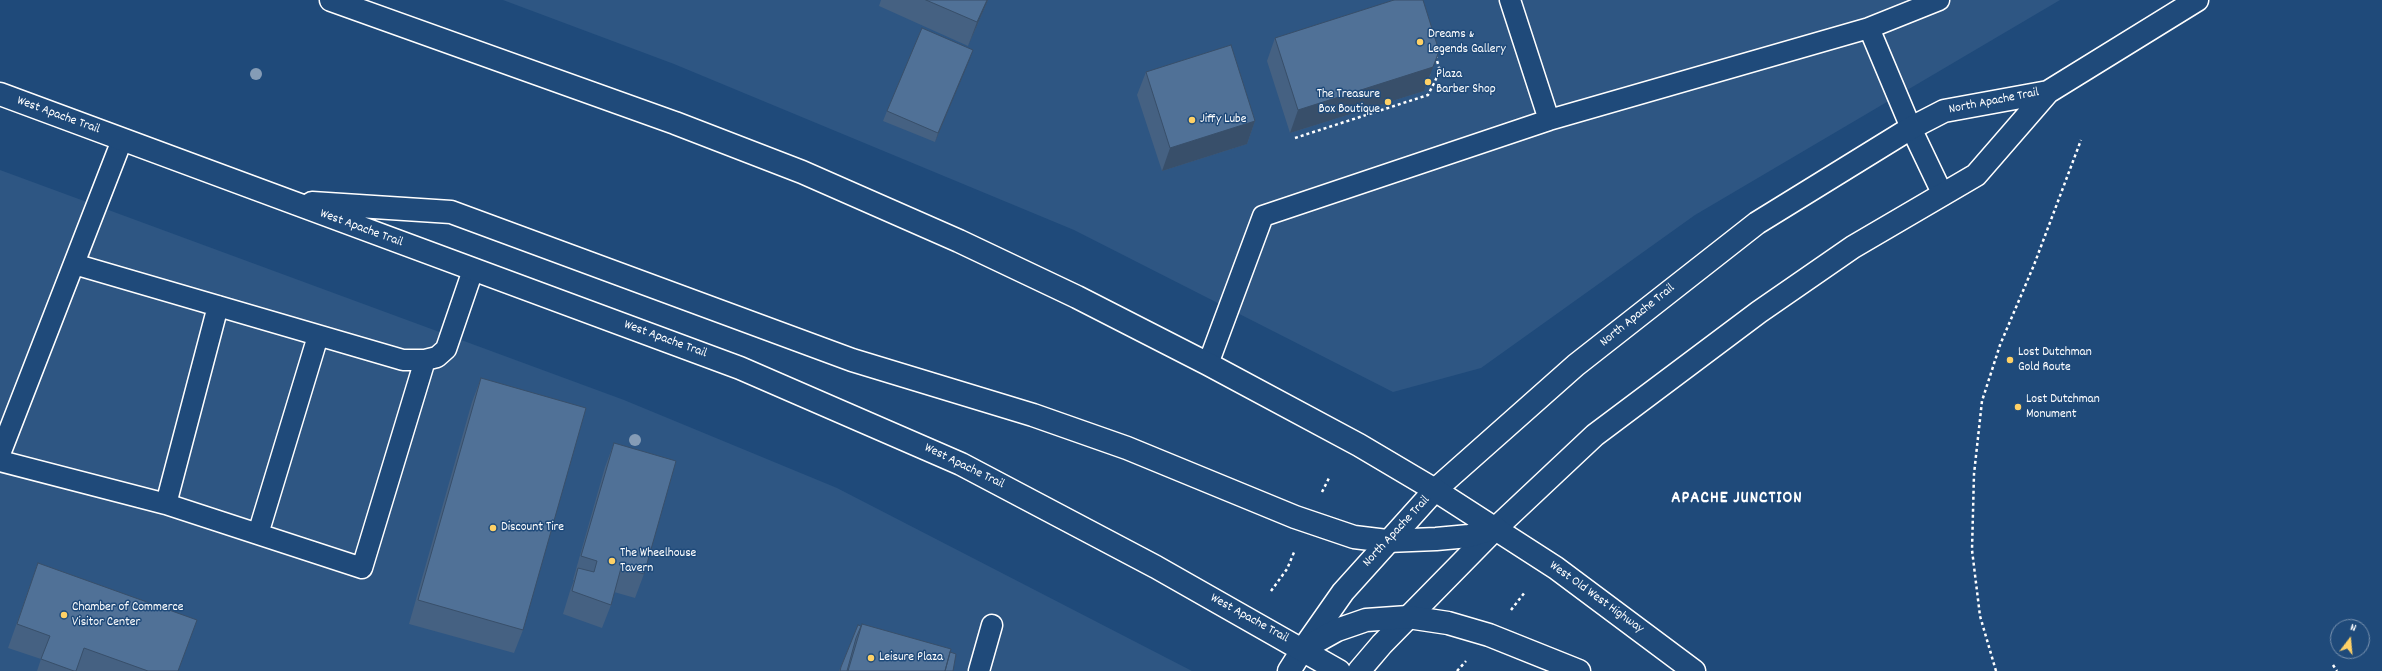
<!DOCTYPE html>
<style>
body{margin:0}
#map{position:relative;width:2382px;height:671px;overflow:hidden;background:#1f4a7a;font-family:Dekko,sans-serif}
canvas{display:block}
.north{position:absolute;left:2330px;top:619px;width:40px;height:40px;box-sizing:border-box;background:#1f4a7a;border:1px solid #7992af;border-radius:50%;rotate:16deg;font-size:11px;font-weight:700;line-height:16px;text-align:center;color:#fff}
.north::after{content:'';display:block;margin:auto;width:14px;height:18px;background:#ffd166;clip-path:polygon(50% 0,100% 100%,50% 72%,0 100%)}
</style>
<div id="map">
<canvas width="2382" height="671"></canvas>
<div class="north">N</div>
</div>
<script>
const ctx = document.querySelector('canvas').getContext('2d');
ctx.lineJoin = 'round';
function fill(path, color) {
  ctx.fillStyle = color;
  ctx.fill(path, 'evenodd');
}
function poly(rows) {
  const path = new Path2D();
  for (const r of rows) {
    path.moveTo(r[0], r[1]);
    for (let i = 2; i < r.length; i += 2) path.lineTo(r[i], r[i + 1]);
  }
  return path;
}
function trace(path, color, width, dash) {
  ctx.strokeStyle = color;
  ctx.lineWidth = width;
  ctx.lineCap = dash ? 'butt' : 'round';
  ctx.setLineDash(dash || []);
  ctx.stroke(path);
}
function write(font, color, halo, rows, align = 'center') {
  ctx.font = font + ' Dekko,sans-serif';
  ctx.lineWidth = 3;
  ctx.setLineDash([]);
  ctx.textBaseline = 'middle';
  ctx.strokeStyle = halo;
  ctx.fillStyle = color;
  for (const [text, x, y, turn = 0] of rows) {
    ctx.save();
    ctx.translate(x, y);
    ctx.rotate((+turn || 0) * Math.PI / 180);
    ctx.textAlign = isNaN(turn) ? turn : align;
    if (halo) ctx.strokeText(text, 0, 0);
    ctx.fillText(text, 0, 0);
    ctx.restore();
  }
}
fill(poly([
 [503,0,2060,0,1695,215,1481,368,1393,392,1074,230,674,64],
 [0,170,624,400,837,488,1192,671,0,671]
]), '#2e5683');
const service = poly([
 [1510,0,1549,120],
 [1869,28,1911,128,1943,195],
 [74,264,403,360,425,360,437,357,446,349,473,270],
 [1208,364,1263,216,1549,120,1869,28,1939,0],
 [0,454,122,140],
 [0,461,166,504,218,306],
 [166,504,362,568,425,360],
 [258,534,318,336],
 [979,671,992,625]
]);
const tertiary = poly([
 [1289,671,1303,649]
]);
const secondary = poly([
 [1303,649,1343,592,1435,490,1576,365,1757,223,1911,128,1944,111,2048,92],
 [1359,671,1382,644,1496,528,1595,435,1759,312,1853,247,1976,175,2048,92,2197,0]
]);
const primary = poly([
 [331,0,675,123,802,172,959,241,1077,297,1208,364,1359,445,1435,490,1556,568,1694,671],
 [0,94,740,368,961,464,1156,567,1339,671],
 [312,203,451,212,852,360,1033,415,1127,448,1295,517,1354,537,1387,541,1436,539,1469,536,1496,528],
 [1303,649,1337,630,1366,620,1408,617,1448,623,1489,635,1579,671]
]);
trace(service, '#fff', 23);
trace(tertiary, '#fff', 25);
trace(secondary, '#fff', 25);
trace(primary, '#fff', 25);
trace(poly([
 [1295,138,1428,95,1440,71,1436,57],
 [1322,492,1330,476],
 [1271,591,1287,569,1295,550],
 [1511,610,1525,592],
 [2333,665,2337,671],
 [1457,671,1466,661],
 [1996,671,1980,616,1972,550,1974,474,1982,401,2000,345,2034,265,2081,140]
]), '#fff', 2.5, [3, 3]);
trace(service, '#1f4a7a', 20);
trace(tertiary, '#1f4a7a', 22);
trace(secondary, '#1f4a7a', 22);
trace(primary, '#1f4a7a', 22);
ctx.fillStyle = '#859cb6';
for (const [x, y] of [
 [256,74],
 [635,440]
]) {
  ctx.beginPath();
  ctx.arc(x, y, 6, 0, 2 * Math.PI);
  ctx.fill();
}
fill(poly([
 [881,0,988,0,968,46,879,6],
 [1275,38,1431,74,1424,91,1290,133,1267,61],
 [973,50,935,142,883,121,887,111],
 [1146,72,1255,121,1247,144,1162,171,1137,95],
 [481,378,523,630,514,653,409,624,472,402],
 [614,443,644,574,635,598,614,592,611,605,602,628,563,614,570,591,574,580,573,580,605,467],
 [38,563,178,671,37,671,41,659,8,648],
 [858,625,950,652,953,671,839,671]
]), '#456182');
fill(poly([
 [987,0,988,0,968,46,977,22],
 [973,50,970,59,935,142,938,133],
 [1439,51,1424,91,1290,133,1298,110],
 [1255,121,1247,144,1162,171,1170,148]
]), '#384f6a');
const building = poly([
 [926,0,987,0,977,22,926,0],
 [1394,0,1423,0,1439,51,1433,67,1298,110,1275,38,1394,0],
 [922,28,973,50,938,133,887,111,922,28],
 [1231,45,1255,121,1170,148,1146,72,1231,45],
 [481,378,586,408,523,630,418,600,481,378],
 [614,443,676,461,644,574,621,568,611,605,572,591,578,568,594,572,597,561,581,556,614,443],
 [38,563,197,620,178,671,148,671,84,648,76,671,74,671,41,659,50,636,17,624,38,563],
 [862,624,951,649,945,671,848,671,862,624],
 [858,625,861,626,856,638,847,671,840,671,841,667,858,625],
 [950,652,956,654,953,671,945,671,950,652]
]);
fill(building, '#507197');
trace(building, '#384f6a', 1);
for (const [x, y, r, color] of [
 [1420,42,4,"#ffd166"],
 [1428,82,4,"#ffd166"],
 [1388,102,4,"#ffd166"],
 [1192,120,4,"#ffd166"],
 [2010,360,4,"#ffd166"],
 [2018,407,4,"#ffd166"],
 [493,528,4,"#ffd166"],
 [612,561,4,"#ffd166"],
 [64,615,4,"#ffd166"],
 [871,658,4,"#ffd166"]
]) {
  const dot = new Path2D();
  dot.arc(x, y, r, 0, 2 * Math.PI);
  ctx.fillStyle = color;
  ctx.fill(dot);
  trace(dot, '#1f4a7a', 1.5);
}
write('13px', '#fff', '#1f4a7a', [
 ["Dreams &",1428,35],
 ["Legends Gallery",1428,50],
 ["Plaza",1436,75],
 ["Barber Shop",1436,90],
 ["The Treasure",1380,95,"right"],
 ["Box Boutique",1380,110,"right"],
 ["Jiffy Lube",1200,120],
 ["Lost Dutchman",2018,353],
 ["Gold Route",2018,368],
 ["Lost Dutchman",2026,400],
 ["Monument",2026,415],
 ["Discount Tire",501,528],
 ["The Wheelhouse",620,554],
 ["Tavern",620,569],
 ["Chamber of Commerce",72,608],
 ["Visitor Center",72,623],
 ["Leisure Plaza",879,658]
], 'left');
write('13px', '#fff', '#1f4a7a', [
 ["North Apache Trail",1994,102,-11],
 ["West Apache Trail",58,116,20],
 ["West Apache Trail",361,229,20],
 ["North Apache Trail",1638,316,-39],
 ["West Apache Trail",665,340,20],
 ["West Apache Trail",964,467,26],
 ["North Apache Trail",1397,532,-47],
 ["West Old West Highway",1596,598,36],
 ["West Apache Trail",1249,619,29]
]);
ctx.letterSpacing = '1px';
write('bold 17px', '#fff', '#1f4a7a', [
 ["APACHE JUNCTION",1737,500]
]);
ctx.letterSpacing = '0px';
</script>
